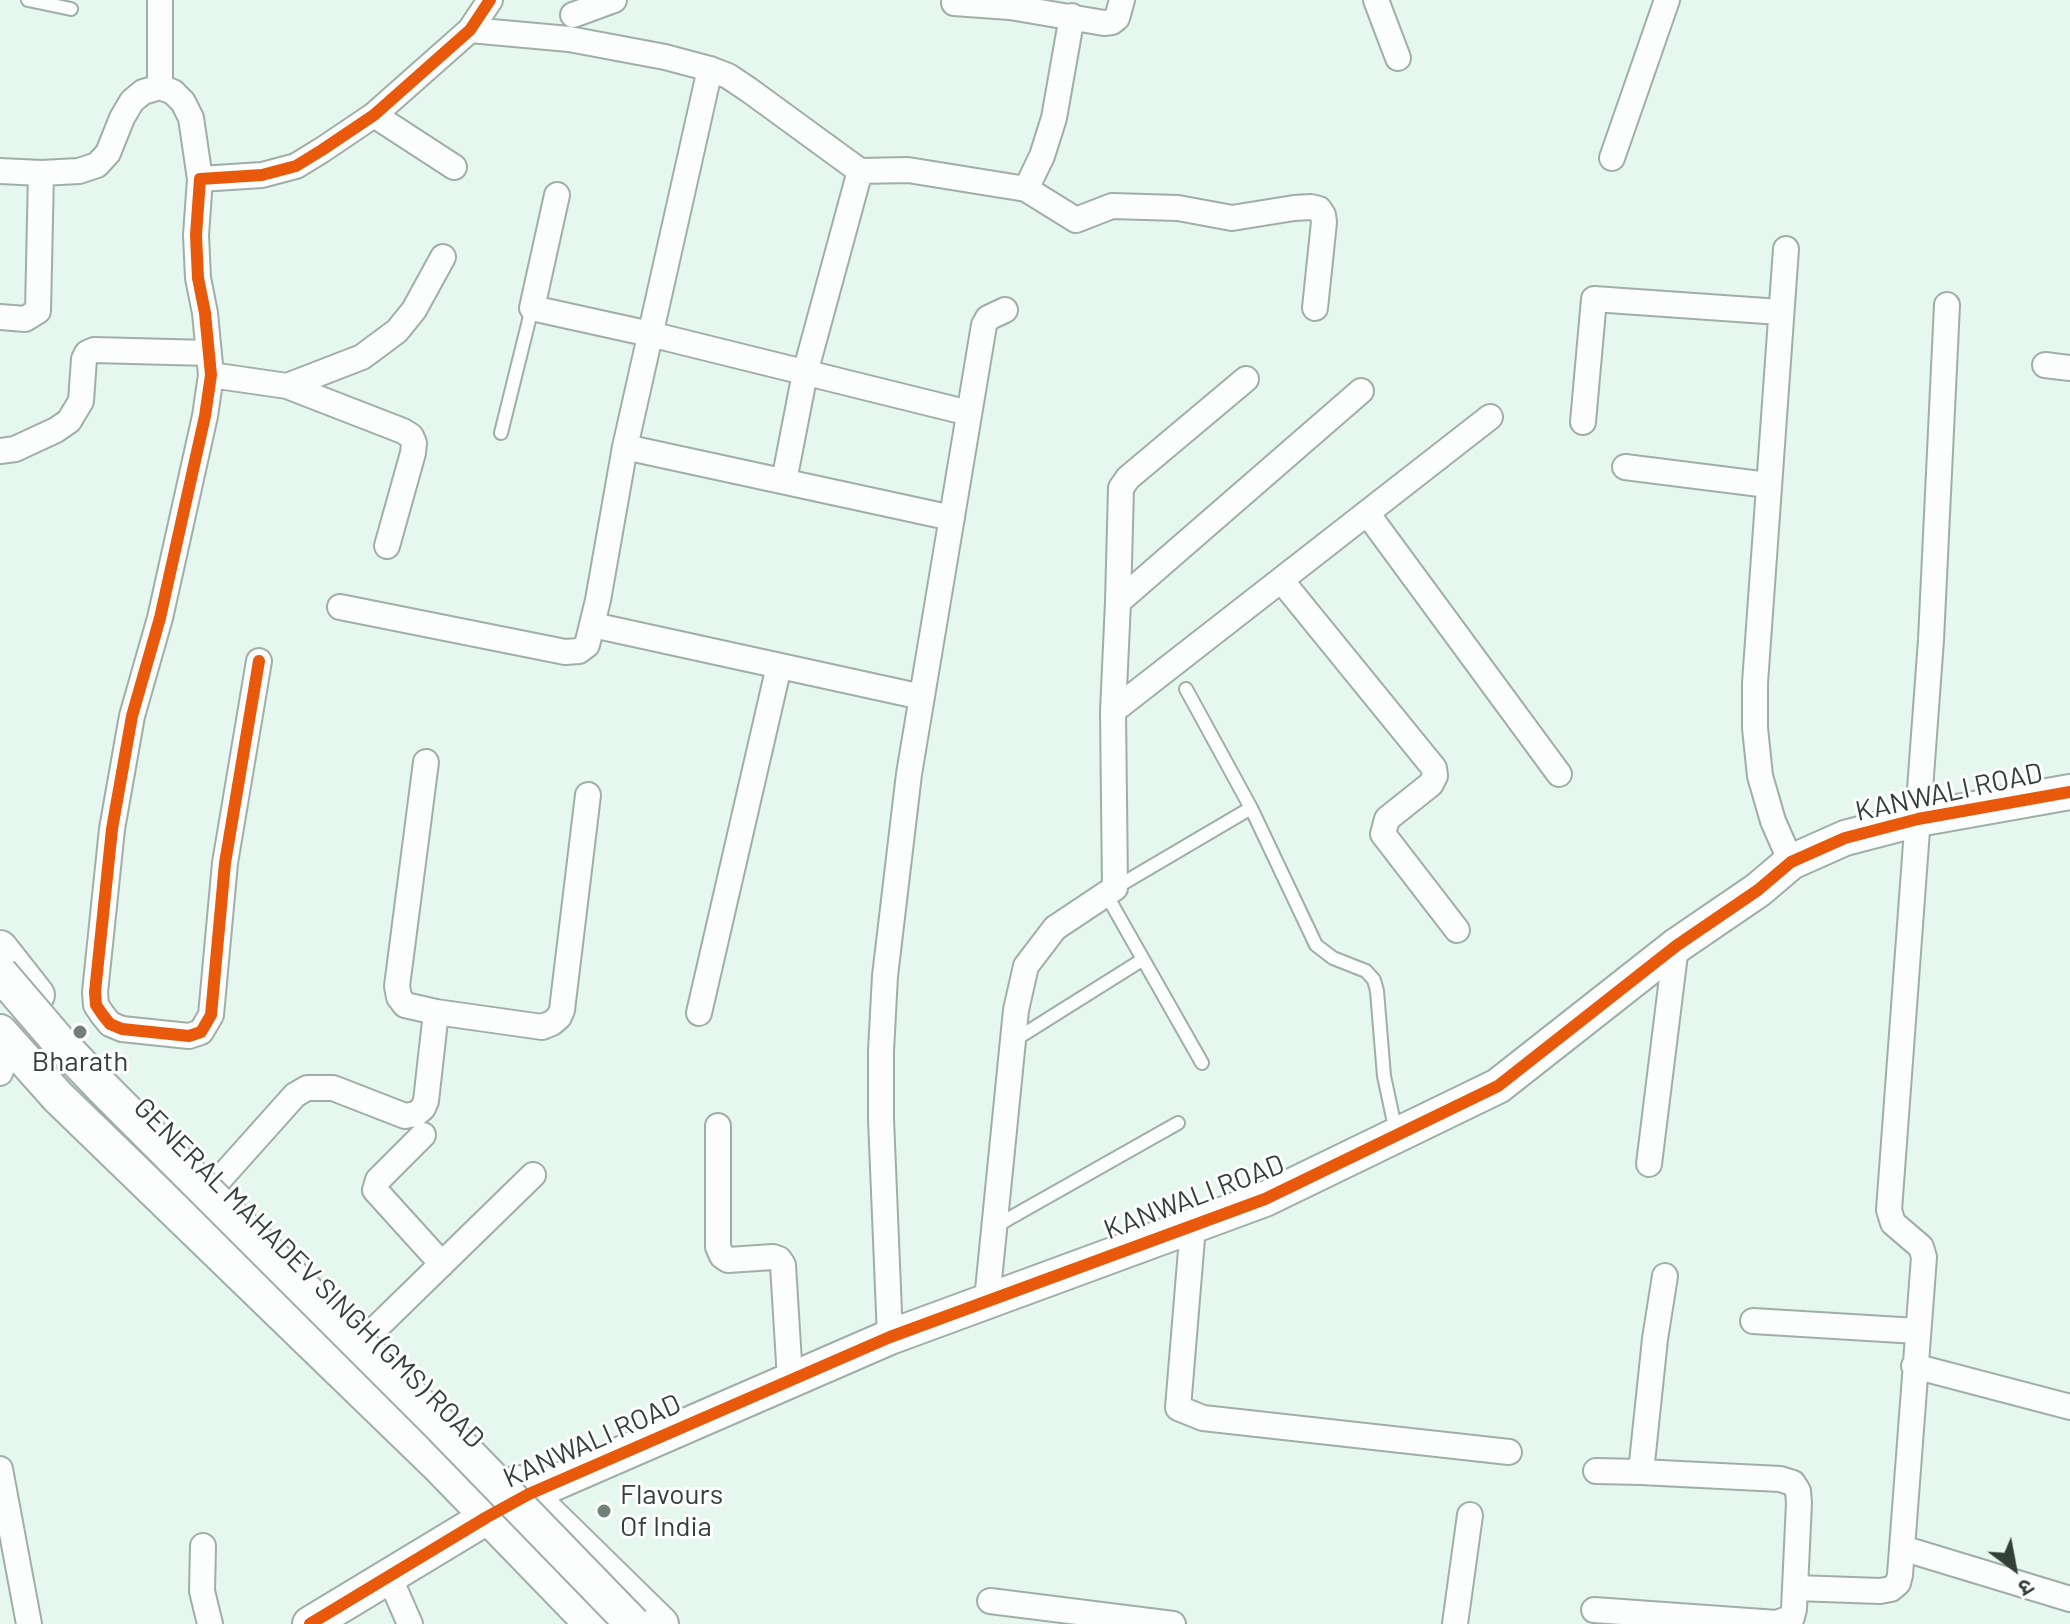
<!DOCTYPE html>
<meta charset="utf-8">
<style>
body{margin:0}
#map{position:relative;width:2070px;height:1624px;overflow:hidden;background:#e5f7ee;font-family:Barlow,"Noto Sans Devanagari",sans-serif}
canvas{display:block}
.north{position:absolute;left:1974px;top:1528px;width:80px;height:80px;-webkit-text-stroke:6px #fff;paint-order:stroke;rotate:148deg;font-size:22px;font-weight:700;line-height:32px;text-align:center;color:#33403a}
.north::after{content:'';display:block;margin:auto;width:28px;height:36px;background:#33403a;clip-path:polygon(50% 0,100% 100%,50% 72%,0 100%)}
</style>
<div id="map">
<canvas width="2070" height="1624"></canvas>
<div class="north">उ</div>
</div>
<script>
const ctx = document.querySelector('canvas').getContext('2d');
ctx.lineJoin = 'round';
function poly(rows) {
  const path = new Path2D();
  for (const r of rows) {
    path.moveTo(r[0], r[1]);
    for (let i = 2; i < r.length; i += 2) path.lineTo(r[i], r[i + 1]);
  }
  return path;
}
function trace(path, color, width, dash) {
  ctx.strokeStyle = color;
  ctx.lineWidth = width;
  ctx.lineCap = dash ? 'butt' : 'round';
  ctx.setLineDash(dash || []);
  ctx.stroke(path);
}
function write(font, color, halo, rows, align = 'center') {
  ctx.font = font + ' Barlow,sans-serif';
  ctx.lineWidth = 6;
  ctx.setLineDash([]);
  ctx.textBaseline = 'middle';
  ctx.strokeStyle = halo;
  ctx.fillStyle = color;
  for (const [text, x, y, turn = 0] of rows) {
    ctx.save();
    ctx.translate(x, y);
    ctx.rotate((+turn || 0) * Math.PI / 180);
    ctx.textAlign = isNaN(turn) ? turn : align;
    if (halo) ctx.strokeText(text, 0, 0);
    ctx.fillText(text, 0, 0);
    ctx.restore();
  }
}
const lane = poly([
 [28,0,71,9],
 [501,433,532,308],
 [1251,808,1316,945,1333,958,1366,971,1374,980,1377,991,1384,1076,1396,1132],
 [1115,888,1251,808,1186,689],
 [1106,894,1202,1063],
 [1013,1041,1142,960],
 [994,1227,1178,1123]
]);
const street = poly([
 [160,0,160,87],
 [1376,0,1398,58],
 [954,3,1010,7,1104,23,1112,22,1117,18,1122,0],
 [573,15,614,0],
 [470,30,569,39,665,57,710,69,728,76,749,90,860,171,908,170,1026,189,1042,156,1054,118,1072,16],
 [374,115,454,167],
 [1612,158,1667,0],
 [0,171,41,173,79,171,97,165,108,153,122,118,132,101,143,92,160,87,173,92,183,102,191,118,200,179],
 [1026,189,1076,220,1112,206,1178,208,1232,218,1294,208,1311,207,1319,209,1323,215,1324,222,1315,308],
 [557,195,532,308,650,334,969,413],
 [1786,249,1755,683,1755,728,1760,776,1773,821,1791,862],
 [0,317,25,319,38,311,41,173],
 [2045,365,2070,368],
 [211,375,287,386,362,357,397,331,414,310,443,257],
 [287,386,403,431,411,436,414,443,413,453,387,546],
 [1583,422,1594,299,1780,312],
 [625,447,952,518],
 [0,451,15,449,56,430,69,421,81,401,84,359,87,353,94,350,209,353],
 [1625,467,1768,485],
 [784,481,805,373,860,171],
 [1367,513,1559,774],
 [1281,580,1434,768,1435,776,1431,784,1387,819,1383,834,1457,930],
 [1118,602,1121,488,1128,478,1246,379],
 [340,607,565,652,579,651,587,645,598,600,625,447,710,69],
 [593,625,922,697],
 [259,661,225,863,211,1015,201,1032,189,1036,122,1029,110,1024,102,1014,96,1005,95,992,112,829,132,716,160,618,205,416,211,375,205,313,198,278,196,235,200,179,262,175,296,166,322,150,374,115,470,30,490,0],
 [1113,711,1490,417],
 [426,762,397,986,399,997,405,1005,436,1012],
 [699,1013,779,666],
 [0,1073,11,1045],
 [718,1126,718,1247,722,1256,728,1260,773,1257,779,1259,783,1265,790,1379],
 [423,1135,378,1180,375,1190,442,1264],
 [1649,1164,1676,946],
 [219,1180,295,1095,307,1088,333,1088,405,1116,416,1114,423,1108,426,1101,436,1012,542,1027,552,1023,559,1017,562,1010,588,795],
 [1193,1226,1178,1408,1203,1418,1509,1452],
 [987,1300,1016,1010,1026,966,1055,928,1115,888,1113,711,1118,602,1361,391],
 [1753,1321,1917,1331],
 [890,1337,881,1119,881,1051,885,976,909,774,984,325,988,318,1005,310],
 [352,1357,371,1333,533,1175],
 [1914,1366,2070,1407],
 [0,1469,29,1624],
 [1596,1471,1641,1472],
 [203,1546,202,1591,210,1624],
 [1902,1548,2070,1599],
 [389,1576,410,1624],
 [1796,1588,1880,1591,1891,1589,1898,1583,1900,1575,1924,1257,1921,1247,1893,1223,1889,1210,1931,640,1947,305],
 [990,1601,1173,1624],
 [1594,1610,1777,1623,1792,1617,1794,1609,1799,1503,1798,1491,1793,1483,1780,1479,1641,1472,1655,1339,1665,1276],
 [1455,1624,1470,1515]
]);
const secondary = poly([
 [0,948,37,995],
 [0,1032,58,1097,438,1465,592,1624],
 [517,1483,661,1624],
 [310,1624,487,1517,529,1494,890,1337,1265,1199,1498,1086,1676,946,1758,890,1791,862,1845,838,1918,819,2070,792]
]);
trace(lane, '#a0aea8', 16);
trace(street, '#a0aea8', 28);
trace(secondary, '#a0aea8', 38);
trace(lane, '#fbfefc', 12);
trace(street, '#fbfefc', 24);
trace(secondary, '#fbfefc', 34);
const secondaryBridge = poly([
 [0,973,59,1042,104,1089,437,1422,633,1624]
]);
trace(secondaryBridge, '#a0aea8', 38, []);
trace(secondaryBridge, '#fbfefc', 34);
trace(poly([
 [259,661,225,863,211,1015,201,1032,189,1036,122,1029,110,1024,102,1014,96,1005,95,992,112,829,132,716,160,618,205,416,211,375,205,313,198,278,196,235,200,179,262,175,296,166,322,150,374,115,470,30,490,0],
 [310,1624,487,1517,529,1494,890,1337,1265,1199,1498,1086,1676,946,1758,890,1791,862,1845,838,1918,819,2070,792]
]), '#e8590c', 12);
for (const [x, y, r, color] of [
 [80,1032,8,"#718079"],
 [604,1511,8,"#718079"]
]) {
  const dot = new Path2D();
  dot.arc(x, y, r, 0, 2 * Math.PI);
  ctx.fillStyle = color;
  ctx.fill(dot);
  trace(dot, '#fff', 3);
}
write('28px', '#33403a', '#fff', [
 ["KANWALI ROAD",1949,792,-12],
 ["KANWALI ROAD",1194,1197,-21],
 ["GENERAL MAHADEV SINGH (GMS) ROAD",309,1273,45],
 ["KANWALI ROAD",592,1441,-24]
]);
write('28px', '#33403a', '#fff', [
 ["Bharath",80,1062],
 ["Flavours",620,1495,"left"],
 ["Of India",620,1527,"left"]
]);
</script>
